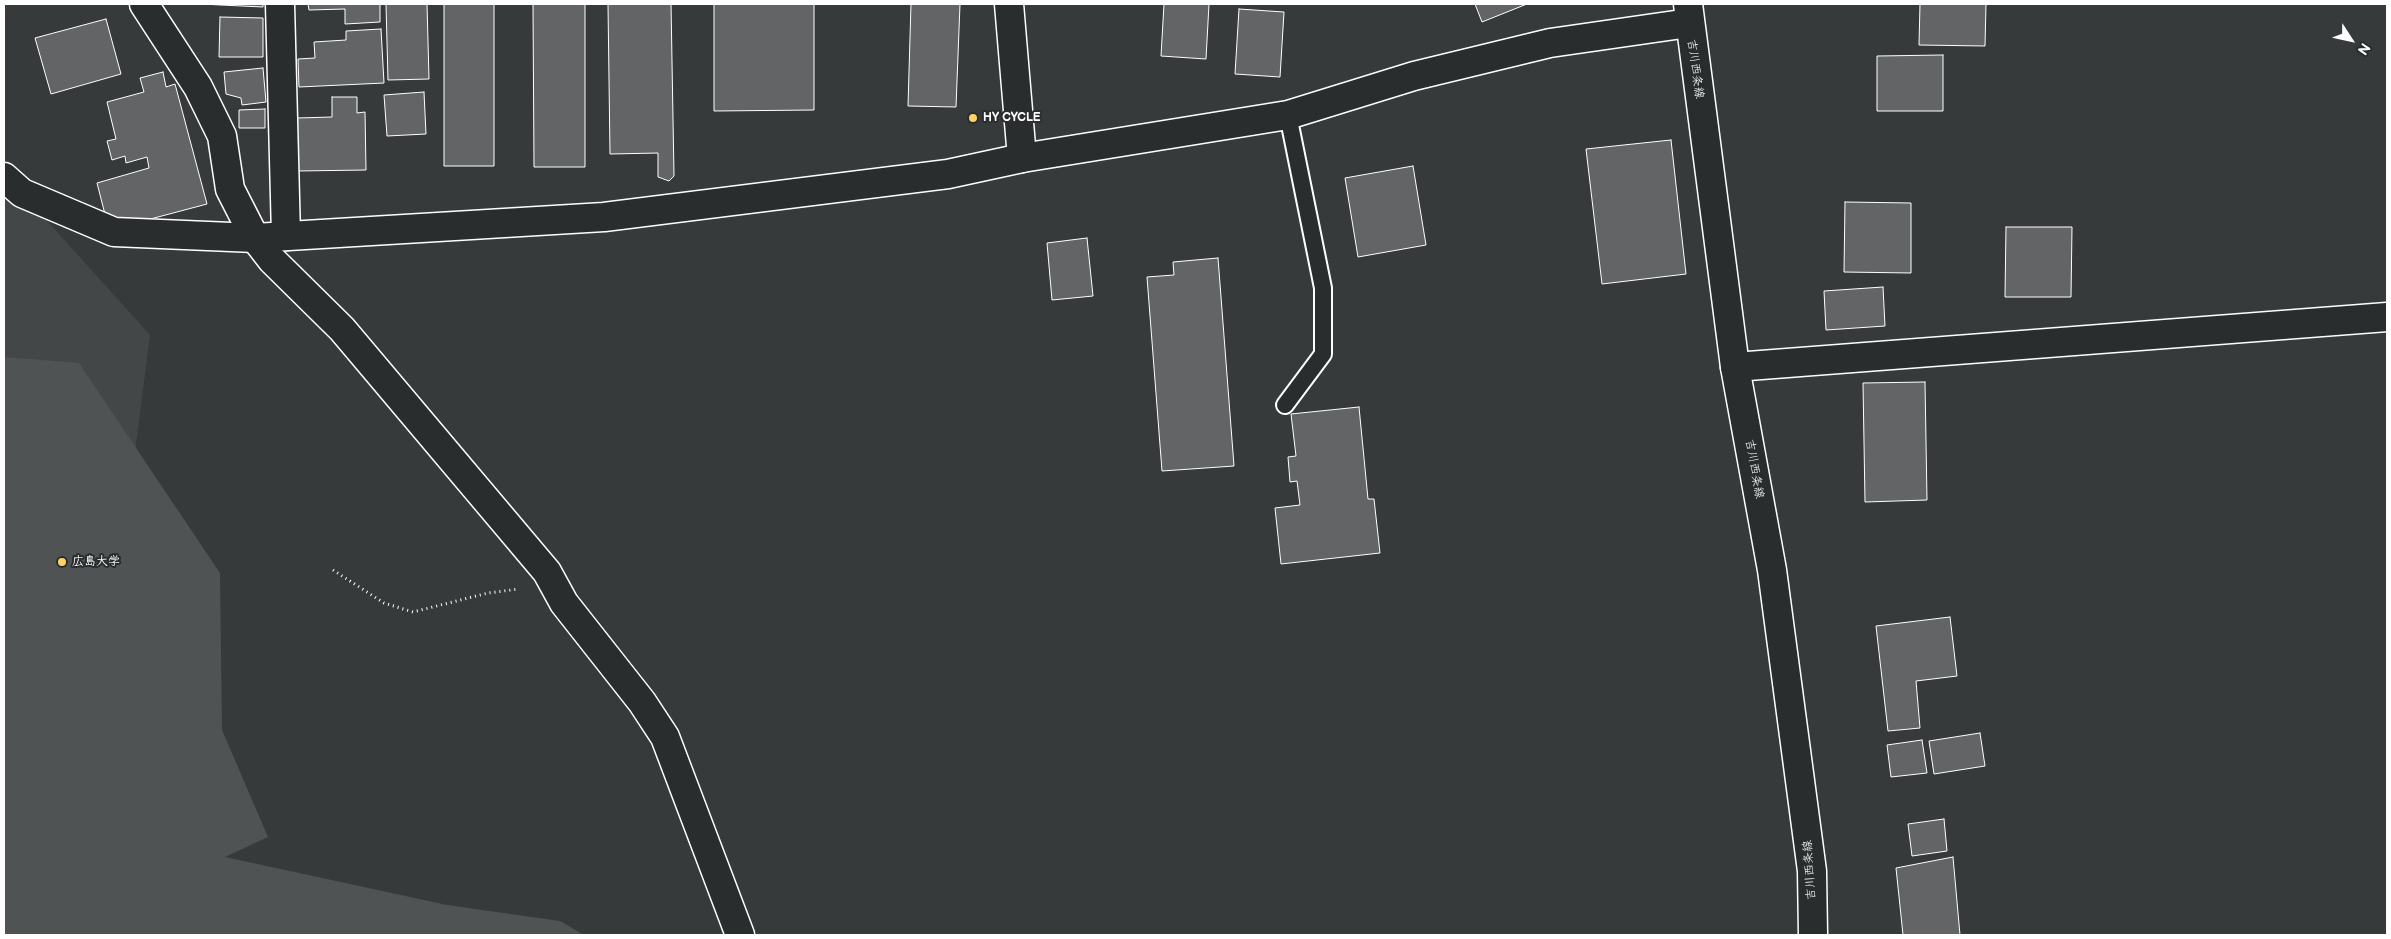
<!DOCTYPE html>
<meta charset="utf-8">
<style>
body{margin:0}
#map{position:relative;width:2391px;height:939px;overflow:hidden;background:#373a3b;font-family:"Balsamiq Sans",sans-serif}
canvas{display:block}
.frame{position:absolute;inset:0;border:5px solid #fff;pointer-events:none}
.north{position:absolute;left:2326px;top:15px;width:50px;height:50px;-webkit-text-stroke:4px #2a2d2e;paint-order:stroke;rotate:125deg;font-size:14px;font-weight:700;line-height:20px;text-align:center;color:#fff}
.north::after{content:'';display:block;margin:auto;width:18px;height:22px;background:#fff;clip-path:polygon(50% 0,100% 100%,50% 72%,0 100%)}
</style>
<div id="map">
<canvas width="2391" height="939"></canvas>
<div class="frame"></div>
<div class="north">N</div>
</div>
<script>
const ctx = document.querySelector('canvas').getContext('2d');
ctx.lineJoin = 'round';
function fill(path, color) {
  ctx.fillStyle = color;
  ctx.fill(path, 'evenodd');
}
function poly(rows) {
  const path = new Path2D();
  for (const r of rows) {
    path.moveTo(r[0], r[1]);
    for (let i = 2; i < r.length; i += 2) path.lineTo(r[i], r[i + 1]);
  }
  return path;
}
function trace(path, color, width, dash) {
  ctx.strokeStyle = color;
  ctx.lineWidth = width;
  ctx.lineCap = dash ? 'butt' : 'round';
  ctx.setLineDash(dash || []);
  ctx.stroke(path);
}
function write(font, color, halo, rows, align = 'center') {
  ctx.font = font + ' "Balsamiq Sans","Klee One",sans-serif';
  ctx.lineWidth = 4;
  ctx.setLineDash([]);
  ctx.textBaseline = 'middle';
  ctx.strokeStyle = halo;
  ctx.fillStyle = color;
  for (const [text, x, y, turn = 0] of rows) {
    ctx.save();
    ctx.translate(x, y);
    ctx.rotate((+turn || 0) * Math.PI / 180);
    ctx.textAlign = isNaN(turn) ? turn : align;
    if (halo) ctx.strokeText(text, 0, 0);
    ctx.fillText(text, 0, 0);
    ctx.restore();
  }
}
fill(poly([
 [4,179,22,193,150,335,92,788,4,821]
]), '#444748');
fill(poly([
 [4,357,79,363,220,573,222,730,268,837,225,857,447,905,560,921,584,935,4,935]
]), '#505354');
const building = poly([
 [200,4,263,4,263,7,200,4],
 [308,4,380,4,380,22,345,24,345,9,309,10,308,4],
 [386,4,427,4,429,79,388,80,386,4],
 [444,4,494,4,494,166,444,166,444,4],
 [533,4,585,4,585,167,534,167,533,4],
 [608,4,671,4,674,176,669,181,658,177,658,153,610,154,608,4],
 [714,4,814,4,814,110,714,111,714,4],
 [911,4,960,4,956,107,908,106,911,4],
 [1164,4,1209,4,1206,59,1161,56,1164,4],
 [1475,4,1527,4,1482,22,1475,4],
 [1920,4,1986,4,1985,46,1919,45,1920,4],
 [1239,9,1284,12,1280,77,1235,74,1239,9],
 [220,17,263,18,263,57,219,57,220,17],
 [106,19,121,74,51,94,35,38,106,19],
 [381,29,384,83,299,87,298,59,315,58,314,42,346,40,346,31,381,29],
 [1943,55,1943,111,1877,111,1877,56,1943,55],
 [263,68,266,102,242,105,241,98,226,94,224,72,263,68],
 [163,72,166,87,175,84,207,204,109,230,97,183,149,168,147,157,126,163,125,156,112,160,107,141,116,139,107,102,144,92,140,78,163,72],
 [424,92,426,134,387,136,384,95,424,92],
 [332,97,357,97,357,113,365,112,366,170,297,171,297,118,332,117,332,97],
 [265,109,265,128,239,128,239,110,265,109],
 [1671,140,1686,274,1602,284,1586,149,1671,140],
 [1413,166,1426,245,1358,257,1345,178,1413,166],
 [1845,202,1911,203,1911,273,1844,272,1845,202],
 [2006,227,2072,227,2071,297,2005,297,2006,227],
 [1087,238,1093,296,1052,300,1047,243,1087,238],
 [1218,258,1234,466,1162,471,1147,277,1174,275,1173,262,1218,258],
 [1883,287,1885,326,1826,330,1824,291,1883,287],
 [1925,382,1927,500,1865,502,1863,383,1925,382],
 [1359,407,1368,499,1374,499,1380,553,1281,564,1275,508,1300,505,1297,481,1290,482,1288,457,1296,456,1291,414,1359,407],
 [1950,617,1957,676,1916,681,1920,728,1888,731,1876,626,1950,617],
 [1980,733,1985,766,1934,774,1929,741,1980,733],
 [1922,740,1927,773,1891,777,1887,745,1922,740],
 [1944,819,1947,851,1912,856,1908,824,1944,819],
 [1953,857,1960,935,1903,935,1896,868,1953,857]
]);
fill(building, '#636465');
trace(building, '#fff', 1);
const service = poly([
 [1285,405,1323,354,1323,288,1288,115]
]);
const minor = poly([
 [144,4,198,87,222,136,230,189,255,238,272,260,342,329,547,572,564,603,642,702,665,737,740,935],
 [280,4,286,236],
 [1009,4,1022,158],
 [1735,367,2387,317]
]);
const tertiary = poly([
 [4,177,22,193,114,232,255,238,604,217,948,174,1022,158,1288,115,1414,76,1550,43,1689,23]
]);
const secondary = poly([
 [1688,4,1735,367,1772,570,1812,871,1813,935]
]);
trace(service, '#fff', 20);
trace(minor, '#fff', 31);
trace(tertiary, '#fff', 31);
trace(secondary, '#fff', 31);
trace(poly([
 [333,570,384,603,413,612,488,593,519,589]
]), '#fff', 3, [1, 4]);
trace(service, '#2a2d2e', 16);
trace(minor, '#2a2d2e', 28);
trace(tertiary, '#2a2d2e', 28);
trace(secondary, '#2a2d2e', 28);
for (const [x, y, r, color] of [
 [973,118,5,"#ffd166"],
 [62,562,5,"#ffd166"]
]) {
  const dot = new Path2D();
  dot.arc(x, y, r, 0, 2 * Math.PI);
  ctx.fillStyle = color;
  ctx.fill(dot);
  trace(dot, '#2a2d2e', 2);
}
write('12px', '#fff', '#2a2d2e', [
 ["吉川西条線",1695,69,82],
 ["吉川西条線",1754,469,80],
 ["吉川西条線",1810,870,-94]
]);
write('bold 12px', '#fff', '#2a2d2e', [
 ["HY CYCLE",983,118],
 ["広島大学",72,562]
], 'left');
</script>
